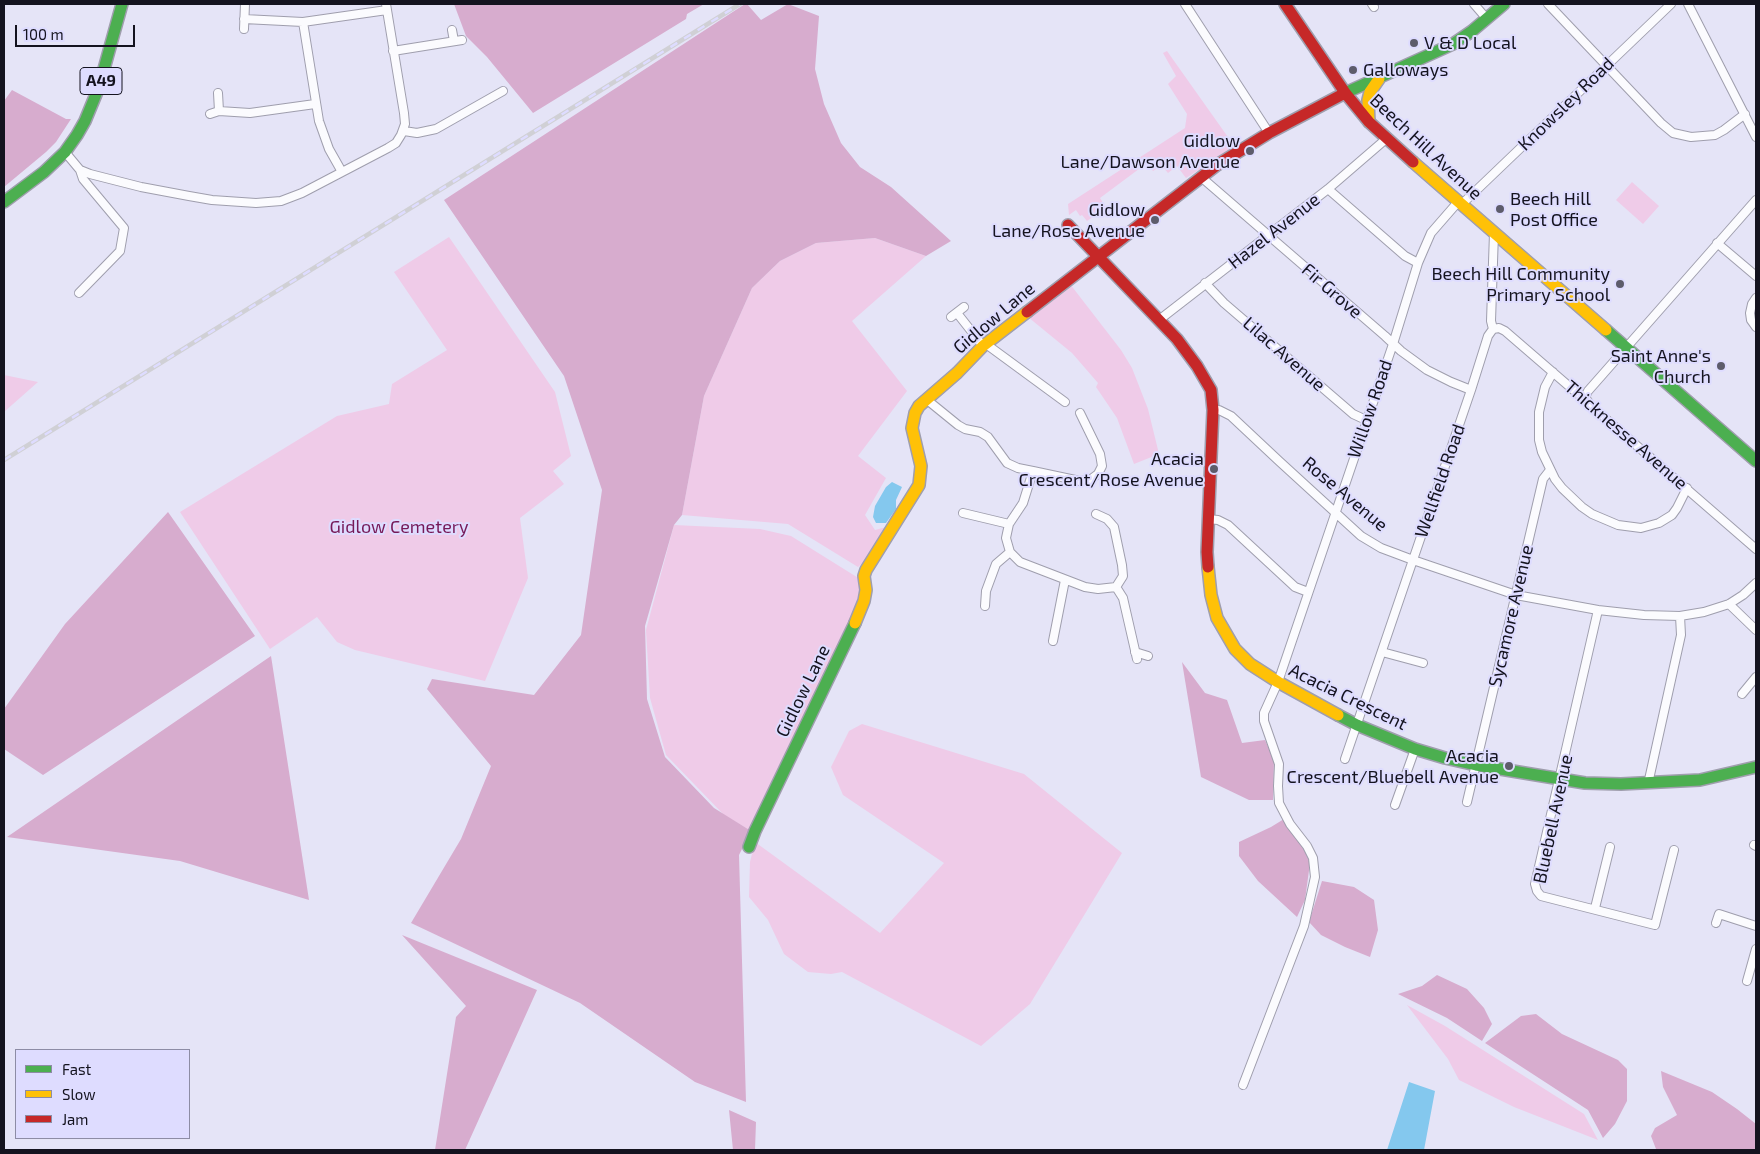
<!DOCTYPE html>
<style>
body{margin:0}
#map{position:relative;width:1760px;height:1154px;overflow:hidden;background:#e5e4f7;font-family:"Exo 2",sans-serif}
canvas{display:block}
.frame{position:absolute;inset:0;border:5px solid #14131f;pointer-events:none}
.legend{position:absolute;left:15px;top:1049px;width:175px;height:90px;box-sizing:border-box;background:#dedcff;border:1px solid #8d8ca5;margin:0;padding:6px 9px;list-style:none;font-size:15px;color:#14131f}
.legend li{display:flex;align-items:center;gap:10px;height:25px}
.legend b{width:25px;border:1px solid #8d8ca5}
.scale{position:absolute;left:15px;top:25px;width:120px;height:22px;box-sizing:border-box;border:2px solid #14131f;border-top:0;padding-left:6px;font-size:15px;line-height:18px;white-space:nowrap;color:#14131f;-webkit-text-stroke:4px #dedcff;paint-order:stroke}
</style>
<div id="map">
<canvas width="1760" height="1154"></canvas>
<div class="frame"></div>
<ul class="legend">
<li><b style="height:6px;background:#4caf50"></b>Fast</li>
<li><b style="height:6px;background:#ffc107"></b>Slow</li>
<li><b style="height:6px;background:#c62828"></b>Jam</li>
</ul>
<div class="scale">100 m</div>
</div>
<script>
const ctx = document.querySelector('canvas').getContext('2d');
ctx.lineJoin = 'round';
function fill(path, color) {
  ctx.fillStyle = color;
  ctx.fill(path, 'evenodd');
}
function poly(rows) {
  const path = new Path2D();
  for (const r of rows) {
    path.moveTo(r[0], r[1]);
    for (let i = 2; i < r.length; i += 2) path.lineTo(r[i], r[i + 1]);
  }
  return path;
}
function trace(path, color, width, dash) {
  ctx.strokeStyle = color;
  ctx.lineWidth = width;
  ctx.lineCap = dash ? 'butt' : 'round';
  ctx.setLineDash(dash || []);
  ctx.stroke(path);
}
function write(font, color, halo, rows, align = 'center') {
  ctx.font = font + ' "Exo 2",sans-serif';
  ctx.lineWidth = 4;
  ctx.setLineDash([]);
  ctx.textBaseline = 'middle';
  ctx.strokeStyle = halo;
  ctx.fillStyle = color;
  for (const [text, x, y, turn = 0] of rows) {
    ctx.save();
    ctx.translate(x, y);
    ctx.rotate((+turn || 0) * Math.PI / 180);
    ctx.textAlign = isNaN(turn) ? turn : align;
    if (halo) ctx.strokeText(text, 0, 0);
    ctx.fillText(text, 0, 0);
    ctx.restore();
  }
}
fill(poly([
 [1167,51,1235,147,1186,178,1177,166,1168,173,1162,166,1153,171,1147,163,1100,198,1106,208,1087,221,1082,215,1080,216,1076,210,1069,215,1068,204,1185,128,1187,114,1168,84,1176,76,1163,53],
 [1632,182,1659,206,1643,224,1616,200],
 [449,237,555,392,571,456,553,471,564,484,520,518,528,578,485,681,355,650,337,642,317,617,270,649,180,512,337,416,389,404,392,384,447,350,394,272],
 [875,238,926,256,852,321,907,391,858,456,886,478,865,515,875,530,886,527,866,560,858,567,788,524,682,515,704,396,752,288,780,261,816,243],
 [1070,284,1121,350,1132,368,1148,409,1159,454,1134,464,1117,418,1096,387,1098,383,1072,353,1028,317],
 [4,375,38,382,4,412],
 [674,525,760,529,791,536,860,579,863,590,858,606,751,831,724,815,666,755,650,698,646,630],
 [862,724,1024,774,1122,853,1030,1004,981,1046,842,972,831,974,808,972,784,954,768,920,749,897,750,862,755,842,880,933,944,863,843,795,831,767,849,731],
 [1407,1005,1445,1026,1584,1114,1598,1140,1514,1107,1459,1080,1448,1059]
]), '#efcbe8');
fill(poly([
 [454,4,704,4,687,14,686,19,533,113,487,57,466,36],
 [745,4,747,4,761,20,788,4,819,16,815,69,824,104,841,143,860,167,891,187,951,241,926,256,875,238,816,243,780,261,752,288,704,396,682,515,674,525,645,626,647,699,665,757,714,808,751,831,739,855,746,1102,695,1082,580,1003,411,923,461,839,491,766,427,689,432,679,534,695,581,635,602,490,564,376,444,200],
 [12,90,66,119,71,119,56,142,46,152,4,187,4,101],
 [168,512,255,636,43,775,4,749,4,709,65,624],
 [271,656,309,900,180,861,7,837],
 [1182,662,1205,693,1227,700,1242,743,1265,740,1274,760,1273,800,1249,800,1201,777],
 [1284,819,1301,843,1310,863,1305,900,1297,917,1258,881,1239,856,1239,842,1271,827],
 [1322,881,1354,887,1374,900,1378,930,1370,957,1345,947,1321,935,1309,922],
 [402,935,537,990,465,1150,435,1150,456,1017,466,1006],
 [1437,975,1467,989,1484,1008,1492,1024,1482,1041,1447,1018,1398,994,1422,986],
 [1536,1014,1562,1034,1618,1060,1627,1069,1627,1101,1615,1124,1603,1138,1588,1110,1485,1043,1521,1016],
 [1661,1071,1712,1092,1737,1109,1756,1124,1756,1150,1656,1149,1651,1136,1655,1128,1677,1115,1663,1087],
 [729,1110,756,1122,755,1150,733,1150]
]), '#d7acce');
fill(poly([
 [892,482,902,487,896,500,896,509,886,523,876,523,873,517,875,506,886,487],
 [1409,1082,1435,1091,1424,1150,1387,1150]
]), '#84c8ee');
const street = poly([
 [1185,4,1269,133],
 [1372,4,1374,7],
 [1474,4,1487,19],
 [1548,4,1661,123,1673,133,1691,137,1715,135,1724,130,1745,114],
 [1688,4,1756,137],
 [244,19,303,22,387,10],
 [303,22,319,121,329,149,342,172],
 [244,29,245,4],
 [452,30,454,41],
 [393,51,462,40],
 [218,93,219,111],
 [210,114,219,111,250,113,315,104],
 [404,131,417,133,436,129,503,91],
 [65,152,80,170,90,174,141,187,189,196,212,200,256,203,281,201,302,193,388,148,396,143,401,135,405,124,404,113,386,4],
 [1201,177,1385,336,1401,351,1427,370,1451,382,1471,390],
 [1328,189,1405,256,1418,263],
 [1462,204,1671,4],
 [1717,243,1756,276],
 [1205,283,1224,303,1353,414,1366,420],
 [79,293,120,251,124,228,83,179,80,170],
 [1756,298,1752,304,1750,313,1751,320,1756,327],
 [957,313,983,346],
 [951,317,964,307],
 [1159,320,1328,189,1386,139],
 [1493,329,1499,328,1505,331,1578,394,1585,397,1591,406,1756,549],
 [1493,329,1491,321,1494,233],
 [986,344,1065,402],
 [1553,372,1545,387,1539,412,1539,440,1542,452,1555,479,1562,488,1582,507,1592,514,1618,525,1641,528,1659,523,1672,515,1677,508,1687,488],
 [1585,397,1588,391,1603,374,1756,200],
 [926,399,958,425,965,429,980,432,988,437,1007,463,1018,468,1033,471,1023,503,1009,524,1006,538,1010,552,1020,562,1085,587,1098,589,1116,587,1123,576,1122,565,1114,527,1107,519,1096,514],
 [1213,410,1219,410,1231,416,1279,461,1361,536,1381,548,1413,560,1516,595,1598,610,1644,615,1680,616,1704,612,1729,604,1743,595,1756,583],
 [1033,471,1080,481,1090,480,1098,474,1102,466,1100,454,1080,413],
 [963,513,1009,524],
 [1208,519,1218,520,1228,525,1295,587,1308,592],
 [1116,587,1123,598,1137,659],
 [1729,604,1756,630],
 [985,606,986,591,996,564,1010,552],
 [1598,610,1535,884,1537,891,1541,896,1655,925,1674,850],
 [1053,641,1065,580],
 [1135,652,1148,656],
 [1382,652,1423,663],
 [1742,694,1756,677],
 [1345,759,1471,390,1488,336,1493,329],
 [1648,784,1681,635,1680,616],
 [1467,802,1543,479,1550,470],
 [1395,805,1415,749],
 [1754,845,1756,846],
 [1595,908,1610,847],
 [1716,923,1719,914,1756,926],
 [1747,981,1756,949],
 [1243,1085,1304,926,1315,877,1313,858,1307,846,1290,824,1279,803,1278,786,1279,764,1264,721,1264,713,1278,682,1393,344,1418,263,1431,233,1458,202]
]);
const fast = poly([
 [1345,93,1453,44,1472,31,1504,4],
 [4,202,44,172,65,152,77,135,85,121,99,87,122,4],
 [1606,330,1756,461],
 [1338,715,1357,725,1415,749,1445,758,1476,765,1585,783,1621,784,1700,780,1756,767],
 [749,847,755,831,855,623]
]);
const slow = poly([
 [1369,122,1368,100,1370,92,1379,79],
 [1413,162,1606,330],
 [1208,567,1211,595,1217,618,1235,649,1250,664,1278,682,1338,715],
 [855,623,864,601,866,590,864,576,866,570,919,485,921,466,912,428,915,413,919,406,957,373,983,346,1027,312]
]);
const jam = poly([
 [1285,4,1346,94,1369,122,1413,162],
 [1068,225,1177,339,1197,366,1211,390,1213,410,1207,552,1208,567],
 [1027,312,1217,165,1269,133,1345,93]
]);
trace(street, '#9f9ead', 10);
trace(fast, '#9f9ead', 14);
trace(slow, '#9f9ead', 14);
trace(jam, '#9f9ead', 14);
trace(street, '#fbfbfe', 8);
trace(fast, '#4caf50', 11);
trace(slow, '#ffc107', 11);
trace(jam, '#c62828', 11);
const rail = poly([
 [4,460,740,4]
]);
trace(rail, '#d0d0d5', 4.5);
trace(rail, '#dedcff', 2.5, [8]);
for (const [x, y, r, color] of [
 [1414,43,5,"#5d5c6b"],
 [1353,70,5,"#5d5c6b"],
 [1250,151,5,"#5d5c6b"],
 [1500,209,5,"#5d5c6b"],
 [1155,220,5,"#5d5c6b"],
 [1620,284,5,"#5d5c6b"],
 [1721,366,5,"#5d5c6b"],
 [1214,469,5,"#5d5c6b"],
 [1509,766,5,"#5d5c6b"]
]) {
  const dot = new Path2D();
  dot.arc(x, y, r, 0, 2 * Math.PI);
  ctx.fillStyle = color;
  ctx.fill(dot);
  trace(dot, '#dedcff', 2);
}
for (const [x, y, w] of [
 [101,81,42]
]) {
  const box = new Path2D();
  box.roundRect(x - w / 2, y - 13.5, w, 27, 4);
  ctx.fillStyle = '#dedcff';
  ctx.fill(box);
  trace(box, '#14131f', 1);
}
write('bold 16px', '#14131f', null, [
 ["A49",101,81]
]);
write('18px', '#14131f', '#dedcff', [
 ["V & D Local",1424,43,"left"],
 ["Galloways",1363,70,"left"],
 ["Gidlow",1240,141],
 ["Lane/Dawson Avenue",1240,162],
 ["Beech Hill",1510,199,"left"],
 ["Post Office",1510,220,"left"],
 ["Gidlow",1145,210],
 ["Lane/Rose Avenue",1145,231],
 ["Beech Hill Community",1610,274],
 ["Primary School",1610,295],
 ["Saint Anne's",1711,356],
 ["Church",1711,377],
 ["Acacia",1204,459],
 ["Crescent/Rose Avenue",1204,480],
 ["Acacia",1499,756],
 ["Crescent/Bluebell Avenue",1499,777]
], 'right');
write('18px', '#14131f', '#dedcff', [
 ["Knowsley Road",1566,104,-44],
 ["Beech Hill Avenue",1426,147,43],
 ["Hazel Avenue",1274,231,-38],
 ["Fir Grove",1332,291,41],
 ["Gidlow Lane",994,318,-40],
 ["Lilac Avenue",1284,354,41],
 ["Willow Road",1370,409,-71],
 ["Thicknesse Avenue",1626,435,41],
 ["Wellfield Road",1440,481,-71],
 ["Rose Avenue",1345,494,40],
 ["Sycamore Avenue",1511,616,-77],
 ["Gidlow Lane",803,691,-64],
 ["Acacia Crescent",1348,697,26],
 ["Bluebell Avenue",1553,819,-78]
]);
write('18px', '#761958', '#dedcff', [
 ["Gidlow Cemetery",399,527]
]);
</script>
